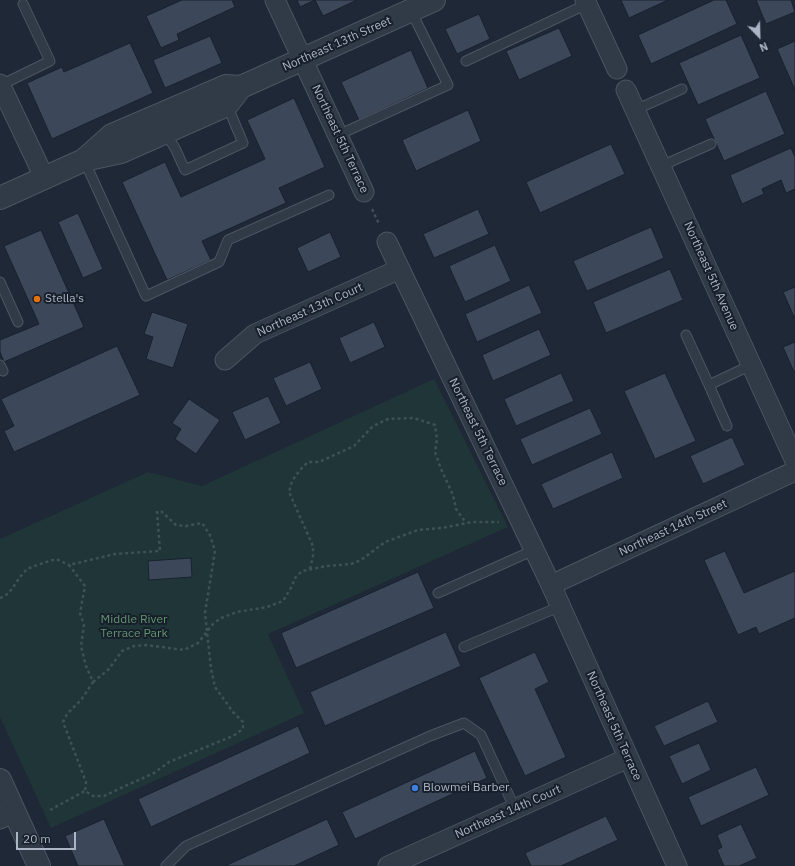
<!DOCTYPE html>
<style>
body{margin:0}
#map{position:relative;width:795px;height:866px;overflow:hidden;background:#1e2837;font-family:"IBM Plex Sans",sans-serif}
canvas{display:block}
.north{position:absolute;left:739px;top:16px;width:40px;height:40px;-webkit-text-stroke:3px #171f2b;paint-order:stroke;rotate:157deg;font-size:11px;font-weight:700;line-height:16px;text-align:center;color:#abb5c5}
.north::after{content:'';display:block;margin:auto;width:14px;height:18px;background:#abb5c5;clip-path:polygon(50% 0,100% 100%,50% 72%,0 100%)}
.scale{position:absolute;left:16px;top:832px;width:60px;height:18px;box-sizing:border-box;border:2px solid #abb5c5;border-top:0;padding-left:5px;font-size:12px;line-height:14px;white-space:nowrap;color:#abb5c5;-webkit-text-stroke:3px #171f2b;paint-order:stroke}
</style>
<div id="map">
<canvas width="795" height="866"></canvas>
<div class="north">N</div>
<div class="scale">20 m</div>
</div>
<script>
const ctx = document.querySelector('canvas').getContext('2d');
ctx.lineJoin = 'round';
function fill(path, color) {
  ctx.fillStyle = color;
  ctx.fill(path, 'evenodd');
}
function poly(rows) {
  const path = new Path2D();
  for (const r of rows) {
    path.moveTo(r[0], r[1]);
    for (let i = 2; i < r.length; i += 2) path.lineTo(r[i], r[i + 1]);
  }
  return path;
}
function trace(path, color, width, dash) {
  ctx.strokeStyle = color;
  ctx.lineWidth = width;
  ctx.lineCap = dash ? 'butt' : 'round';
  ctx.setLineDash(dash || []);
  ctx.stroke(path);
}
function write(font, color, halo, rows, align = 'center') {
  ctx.font = font + ' "IBM Plex Sans",sans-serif';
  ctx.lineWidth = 4;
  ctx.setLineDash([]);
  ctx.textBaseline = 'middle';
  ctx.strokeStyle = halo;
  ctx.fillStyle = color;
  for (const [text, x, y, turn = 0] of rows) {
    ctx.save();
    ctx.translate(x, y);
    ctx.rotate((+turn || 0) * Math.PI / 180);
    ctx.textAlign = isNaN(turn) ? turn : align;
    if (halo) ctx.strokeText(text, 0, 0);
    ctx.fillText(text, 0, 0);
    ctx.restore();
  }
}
fill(poly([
 [434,379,508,527,268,634,304,713,51,828,0,717,0,539,148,472,202,486]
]), '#203538');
const building = poly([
 [182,0,232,0,235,7,177,34,179,40,161,48,146,16,182,0],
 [297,0,357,0,323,16,315,0,300,7,297,0],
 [621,0,668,0,629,18,621,0],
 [714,0,726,0,737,24,651,64,638,35,714,0],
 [756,0,791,0,795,12,766,24,756,0],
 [479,14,490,39,457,54,445,29,479,14],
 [559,28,572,56,519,80,506,51,559,28],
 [741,35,760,78,698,105,679,63,741,35],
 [210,36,222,63,165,88,153,60,210,36],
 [795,41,795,90,777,49,795,41],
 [130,43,153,93,52,139,27,83,62,67,64,72,130,43],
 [411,50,428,88,359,120,341,82,411,50],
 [766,91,785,134,724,161,705,119,766,91],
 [294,98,325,167,279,188,286,203,202,241,211,260,167,280,122,182,165,162,181,197,265,159,247,120,294,98],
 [468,110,481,141,416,171,402,140,468,110],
 [611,144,625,174,540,213,526,182,611,144],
 [791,148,795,157,795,189,786,193,781,180,762,189,764,194,742,204,730,175,791,148],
 [478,209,489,234,434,258,423,234,478,209],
 [78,213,103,269,83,278,58,222,78,213],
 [651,227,664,258,587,291,573,261,651,227],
 [41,230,84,327,4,362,0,352,0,340,39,324,4,246,41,230],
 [330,232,341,257,308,272,297,248,330,232],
 [495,245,511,281,465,302,449,266,495,245],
 [670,269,683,300,606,333,593,302,670,269],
 [529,285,542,313,477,342,465,314,529,285],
 [795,287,795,319,783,292,795,287],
 [152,312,188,324,173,368,146,359,153,337,144,334,152,312],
 [374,322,385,347,350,363,339,338,374,322],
 [539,329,551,355,493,381,482,355,539,329],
 [795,342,795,372,794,372,783,347,795,342],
 [117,346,140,395,14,452,4,431,14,426,1,399,117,346],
 [310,362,322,389,286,406,273,378,310,362],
 [561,373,574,401,516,426,504,399,561,373],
 [665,373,696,441,655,459,624,391,665,373],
 [268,396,281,423,245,440,232,412,268,396],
 [189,399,220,420,196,454,175,439,181,429,172,423,189,399],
 [590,408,602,434,532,465,520,439,590,408],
 [732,437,745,465,703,484,690,456,732,437],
 [612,452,623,478,553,509,541,484,612,452],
 [725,551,744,593,795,571,795,618,759,634,756,627,738,635,704,560,725,551],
 [191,558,192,577,149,580,148,561,191,558],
 [418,572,434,608,296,668,281,633,418,572],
 [446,632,461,666,325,726,310,692,446,632],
 [535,652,549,682,535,689,566,757,525,776,479,678,535,652],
 [708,701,718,722,664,746,654,726,708,701],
 [298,726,310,753,151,827,138,799,298,726],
 [699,743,711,770,682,784,669,756,699,743],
 [475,751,487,778,355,839,342,812,475,751],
 [756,767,769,795,701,826,688,797,756,767],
 [606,816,618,840,561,866,531,866,525,853,606,816],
 [104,819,125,866,78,866,65,836,104,819],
 [327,819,339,845,294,866,225,866,327,819],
 [741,824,757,858,739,866,724,866,717,850,722,847,717,835,741,824]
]);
fill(building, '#3c485a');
trace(building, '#19212d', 1);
const service = poly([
 [466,61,587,4],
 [1,85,50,61,23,4],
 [635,110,682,89],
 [165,133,175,148,185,170,243,143,227,105],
 [338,135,448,85,411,11],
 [84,160,146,296,219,262,228,240,329,195],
 [661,166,711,144],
 [0,282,18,322],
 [686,335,709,385],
 [0,365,3,371],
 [727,426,709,385,751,365],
 [438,593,534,550],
 [464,647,561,606],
 [166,866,186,846,430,736,464,723,481,735,515,809]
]);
const minor = poly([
 [275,0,364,192],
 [585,0,617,69],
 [0,84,44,177],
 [626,90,795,461],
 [387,242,551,585,677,866],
 [225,360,255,334,400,269],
 [551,585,795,471],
 [0,819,15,812],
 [388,866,628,758]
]);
const tertiary = poly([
 [85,159,112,135,226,86,241,87],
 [0,198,84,160,121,152,227,105,241,87,434,0],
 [0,780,39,866]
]);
trace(service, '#4c5562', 11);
trace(minor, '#4c5562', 21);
trace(tertiary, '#4c5562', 24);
trace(poly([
 [372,209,379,224],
 [157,511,160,551,115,554,69,565,85,586,80,613,84,625,81,646,86,666,93,682,81,700,67,714,63,722,86,782,85,791,93,796,104,796,123,787,154,773,169,762,233,736,243,729,243,722,233,712,215,687,211,669,205,613,215,551,210,535,202,523,186,526,176,525,161,511],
 [310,569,313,556,313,546,289,492,292,481,300,470,308,462,319,462,354,446,373,426,388,419,414,418,435,425,437,439,435,452,441,469,453,495,456,509,466,523],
 [0,598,5,596,12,589,20,577,27,569,37,565,56,559,69,565],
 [93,682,108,670,122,651,134,646,146,645,184,650,198,643,213,624,221,618,237,612,267,607,283,601,292,586,295,578,302,571,327,566,351,564,361,560,385,542,418,530,442,528,472,522,499,522],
 [50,810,85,791]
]), '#3d5255', 2.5, [3, 3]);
trace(service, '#313a47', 9);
trace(minor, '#313a47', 19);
trace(tertiary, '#313a47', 22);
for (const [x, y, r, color] of [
 [37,299,4,"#e8710a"],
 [415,788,4,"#3f7fe0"]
]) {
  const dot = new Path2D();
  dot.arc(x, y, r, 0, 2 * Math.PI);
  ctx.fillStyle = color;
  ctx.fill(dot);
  trace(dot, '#171f2b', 1.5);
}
write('12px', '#abb5c5', '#171f2b', [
 ["Northeast 13th Street",337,44,-24],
 ["Northeast 5th Terrace",340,139,65],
 ["Northeast 5th Avenue",711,276,66],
 ["Northeast 13th Court",310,310,-24],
 ["Northeast 5th Terrace",478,432,64],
 ["Northeast 14th Street",673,528,-25],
 ["Northeast 5th Terrace",614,726,66],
 ["Northeast 14th Court",508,812,-24]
]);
write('12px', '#abb5c5', '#171f2b', [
 ["Stella's",45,299],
 ["Blowmei Barber",423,788]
], 'left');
write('12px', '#62956e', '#171f2b', [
 ["Middle River",134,620],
 ["Terrace Park",134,634]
]);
</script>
